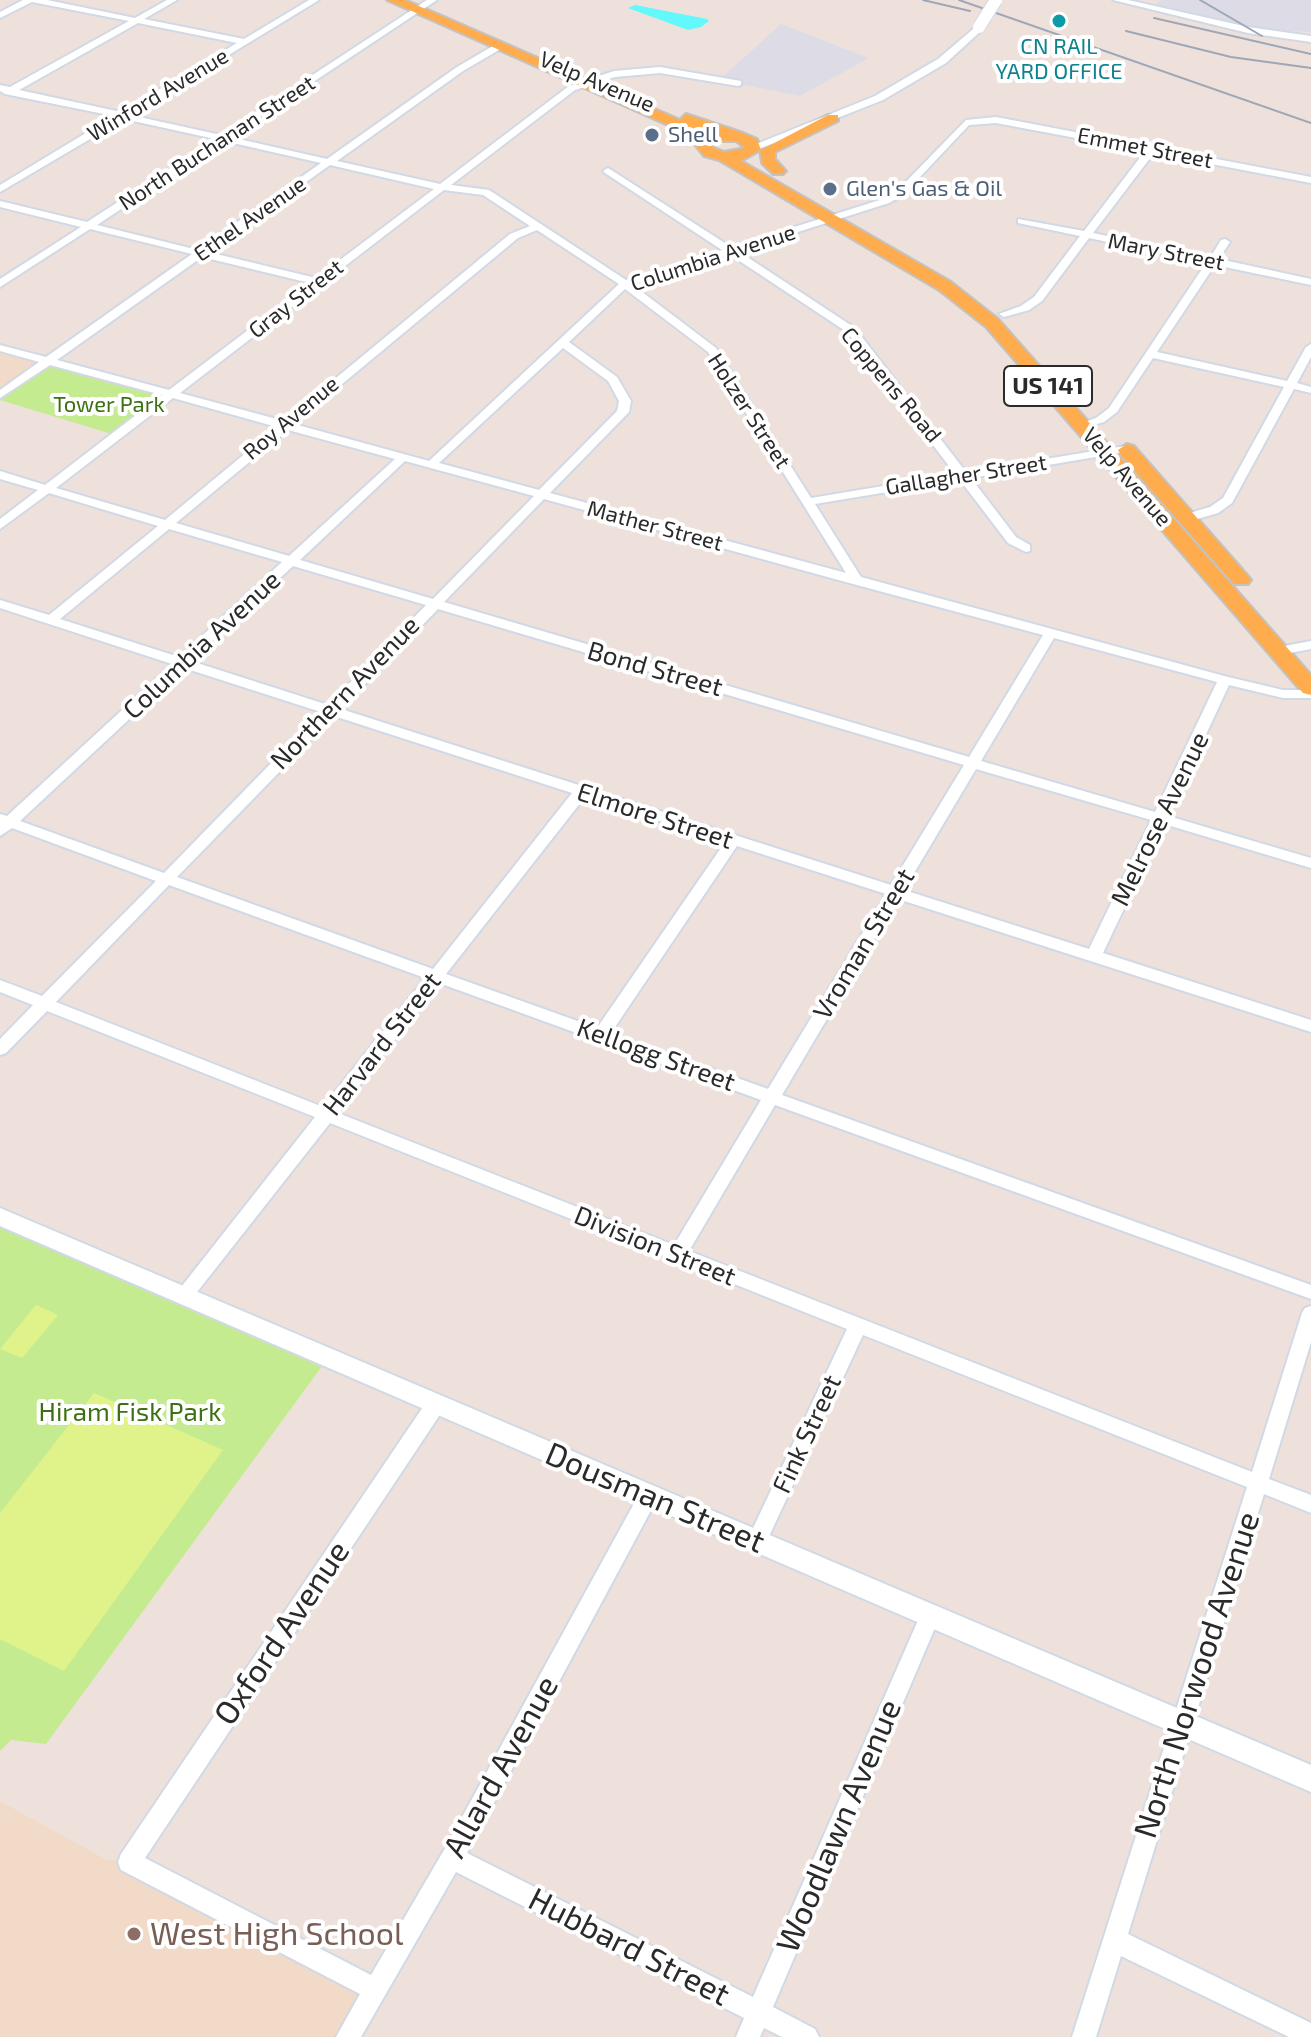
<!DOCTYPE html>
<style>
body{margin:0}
canvas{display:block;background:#eee1db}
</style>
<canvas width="1311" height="2037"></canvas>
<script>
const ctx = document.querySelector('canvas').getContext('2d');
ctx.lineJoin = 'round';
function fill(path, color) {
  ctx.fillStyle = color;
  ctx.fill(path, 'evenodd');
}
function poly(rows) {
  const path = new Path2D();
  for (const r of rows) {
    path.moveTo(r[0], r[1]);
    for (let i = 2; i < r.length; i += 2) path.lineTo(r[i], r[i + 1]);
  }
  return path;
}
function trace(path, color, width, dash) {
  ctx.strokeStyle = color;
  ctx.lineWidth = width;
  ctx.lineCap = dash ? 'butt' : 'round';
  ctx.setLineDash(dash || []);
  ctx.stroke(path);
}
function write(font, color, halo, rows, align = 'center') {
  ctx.font = font + ' "Exo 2",sans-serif';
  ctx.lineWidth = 8;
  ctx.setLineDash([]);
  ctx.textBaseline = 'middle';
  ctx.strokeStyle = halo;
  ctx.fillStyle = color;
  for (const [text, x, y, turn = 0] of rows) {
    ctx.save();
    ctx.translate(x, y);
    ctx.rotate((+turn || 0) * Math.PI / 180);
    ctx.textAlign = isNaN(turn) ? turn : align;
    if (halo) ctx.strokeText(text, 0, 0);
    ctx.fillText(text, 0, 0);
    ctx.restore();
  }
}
fill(poly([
 [1161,0,1311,0,1311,32,1261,30,1152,7],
 [781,24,869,58,800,96,719,80]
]), '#dddce6');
fill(poly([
 [0,348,48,361,0,395],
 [0,1801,105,1859,129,1863,375,1989,348,2037,0,2037]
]), '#f2dac8');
fill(poly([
 [48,361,172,394,118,436,0,400,0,395],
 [0,1217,328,1358,46,1744,11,1740,0,1751]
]), '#c5eb91');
fill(poly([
 [36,1305,58,1315,22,1358,0,1349],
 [94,1393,223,1450,64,1671,0,1639,0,1513]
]), '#e0f38b');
fill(poly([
 [635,5,707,19,709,21,701,27,688,30,628,8]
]), '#62f8fc');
const minor = poly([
 [23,0,47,0,135,18,167,0,177,0,144,19,244,39,309,0,319,0,130,115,221,135,427,0,437,0,230,137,327,159,457,67,498,43,504,43,504,47,463,71,337,161,440,184,569,86,614,71,660,67,741,81,741,85,738,86,660,73,615,77,575,90,451,185,489,190,626,280,722,250,605,173,603,171,608,168,731,247,883,199,897,191,966,120,996,117,1311,177,1311,183,1154,153,1093,233,1210,258,1221,240,1225,239,1230,242,1219,259,1311,279,1311,285,1215,265,1157,352,1287,381,1306,347,1311,344,1311,357,1297,383,1311,387,1311,393,1294,389,1232,503,1218,513,1187,522,1183,521,1183,515,1210,507,1223,498,1284,387,1153,358,1117,412,1104,422,1082,428,1076,425,1096,418,1109,408,1206,263,1089,238,1042,301,1029,310,1004,317,999,314,1021,306,1034,297,1080,236,1018,223,1018,219,1084,231,1145,151,996,123,969,125,903,195,889,203,738,251,855,328,966,472,1125,446,1131,449,1125,452,971,478,1016,537,1030,545,1030,551,1026,552,1008,543,960,480,815,504,861,577,1228,677,1283,690,1311,690,1311,698,1283,698,1229,685,1168,816,1311,858,1311,868,1164,824,1103,953,1311,1020,1311,1032,898,899,782,1095,1311,1285,1311,1299,775,1105,689,1251,1252,1472,1302,1313,1305,1308,1311,1306,1311,1342,1269,1479,1311,1495,1311,1513,1264,1494,1128,1934,1311,2023,1311,2037,1289,2037,1121,1956,1096,2037,1072,2037,1247,1487,863,1335,764,1547,757,1550,750,1547,747,1541,847,1329,330,1123,190,1301,184,1303,178,1301,175,1296,178,1291,315,1117,47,1011,6,1053,0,1055,0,1039,33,1005,0,992,0,980,42,996,156,881,12,828,0,836,0,814,7,816,172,664,0,608,0,600,49,615,158,526,49,493,0,529,0,519,38,490,0,479,0,471,45,485,162,395,50,365,0,398,0,390,39,362,0,351,0,345,46,357,192,254,90,229,0,287,0,279,81,227,0,207,0,201,87,222,215,139,124,119,0,192,0,185,114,116,5,94,0,91,0,85,10,87,129,21,32,2,0,18,0,12,23,0],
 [138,23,237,43,121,112,19,90,138,23],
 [224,141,321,163,198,250,97,225,224,141],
 [330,165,434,189,316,278,208,252,330,165],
 [444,190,483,195,530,226,510,234,284,421,180,393,444,190],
 [537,230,619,284,429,461,294,424,518,238,537,230],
 [729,254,847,332,955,474,811,498,716,348,633,285,729,254],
 [202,257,310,283,169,390,57,360,202,257],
 [625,289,708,352,846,573,550,493,629,412,631,401,617,377,569,342,625,289],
 [563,348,608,381,619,401,617,411,539,490,439,463,563,348],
 [173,398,277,427,165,520,56,488,173,398],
 [288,430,395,459,289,556,176,523,288,430],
 [405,461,534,496,433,599,300,560,405,461],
 [544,499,853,584,1043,635,969,757,444,602,544,499],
 [169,529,282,562,179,657,60,619,169,529],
 [293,566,426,605,328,705,191,661,293,566],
 [438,609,964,765,891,885,341,709,438,609],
 [1054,638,1217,682,1155,812,981,761,1054,638],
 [184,668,321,712,164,873,20,821,184,668],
 [334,716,572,793,433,969,177,877,334,716],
 [976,769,1151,820,1089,949,904,890,976,769],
 [585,797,725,842,597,1028,446,974,585,797],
 [737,846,886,894,768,1089,611,1033,737,846],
 [169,885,425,978,323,1107,56,1002,169,885],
 [439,983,761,1100,674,1245,338,1113,439,983],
 [1113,0,1128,0,1248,27,1311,36,1311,42,1248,33,1113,0],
 [1311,641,1311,649,1279,655,1272,651,1274,648,1311,641],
 [436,1396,443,1398,445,1404,443,1410,145,1858,371,1975,444,1850,642,1489,649,1486,656,1489,659,1495,656,1501,467,1853,753,1997,923,1609,930,1607,937,1609,940,1616,773,2007,815,2029,819,2037,782,2037,764,2028,760,2037,736,2037,744,2018,456,1872,361,2037,336,2037,360,1994,121,1870,118,1862,121,1854,429,1398,436,1396]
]);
const tertiary = poly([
 [979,24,984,27,983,29,946,63,883,100,759,149,749,147,875,96,938,59,979,24],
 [0,1208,1311,1765,1311,1792,0,1226,0,1208]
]);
const primary = poly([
 [387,0,405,0,680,120,686,114,743,133,757,139,761,150,828,115,838,115,838,121,775,152,775,159,786,171,783,174,773,174,762,163,760,150,741,161,951,282,998,319,1311,675,1311,695,1303,693,986,327,939,290,719,160,704,156,686,133,387,0],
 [697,127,712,133,706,136,697,127],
 [718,141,736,141,745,148,724,152,712,147,718,141],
 [1127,444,1134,446,1248,576,1251,580,1248,584,1234,584,1120,454,1118,450,1127,444]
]);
trace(minor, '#d0d9e5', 4);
trace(tertiary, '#d0d9e5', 4);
trace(primary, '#c3c3c3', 4);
fill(minor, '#fff');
fill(tertiary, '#fff');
fill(primary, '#ffac4f');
trace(poly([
 [923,0,970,11],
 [959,0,1311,123],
 [1200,0,1262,36],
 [1154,18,1311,54],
 [1126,31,1231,57,1311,68]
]), '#9da7b7', 2);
const tertiaryBridge = poly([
 [979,27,996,0]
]);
trace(tertiaryBridge, '#d0d9e5', 14, []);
trace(tertiaryBridge, '#fff', 12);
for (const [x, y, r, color] of [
 [1059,21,8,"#0f9aa8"],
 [652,135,8,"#5c6f8a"],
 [830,189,8,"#5c6f8a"],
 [134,1934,8,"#8d6e63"]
]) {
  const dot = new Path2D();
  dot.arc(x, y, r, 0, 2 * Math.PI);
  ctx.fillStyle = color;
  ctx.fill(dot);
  trace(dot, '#fff', 3);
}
write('22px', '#0d838f', '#fff', [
 ["CN RAIL",1059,47],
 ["YARD OFFICE",1059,72]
]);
write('22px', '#2a2a2a', '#fff', [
 ["Velp Avenue",597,82,23],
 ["Winford Avenue",158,95,-31],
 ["North Buchanan Street",217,143,-33],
 ["Emmet Street",1145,148,11],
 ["Ethel Avenue",250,219,-35],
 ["Mary Street",1166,252,11],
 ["Columbia Avenue",713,258,-18],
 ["Gray Street",296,299,-38],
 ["Coppens Road",891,385,50],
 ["Holzer Street",749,411,57],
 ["Roy Avenue",291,418,-40],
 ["Gallagher Street",966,475,-9],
 ["Velp Avenue",1127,477,49],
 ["Mather Street",655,526,15]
]);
write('22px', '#4e5e75', '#fff', [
 ["Shell",668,135],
 ["Glen's Gas & Oil",846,189]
], 'left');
write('22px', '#3c7012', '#fff', [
 ["Tower Park",109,405]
]);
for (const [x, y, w] of [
 [1048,386,88]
]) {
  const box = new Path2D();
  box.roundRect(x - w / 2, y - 20, w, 40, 6);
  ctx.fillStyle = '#fff';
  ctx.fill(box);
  trace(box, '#2a2a2a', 2);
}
write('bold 24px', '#2a2a2a', null, [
 ["US 141",1048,386]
]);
write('26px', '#2a2a2a', '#fff', [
 ["Columbia Avenue",202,645,-43],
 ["Bond Street",655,669,16],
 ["Northern Avenue",345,693,-46],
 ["Elmore Street",655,816,18],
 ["Melrose Avenue",1160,819,-64],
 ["Vroman Street",864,944,-59],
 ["Harvard Street",382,1044,-52],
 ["Kellogg Street",656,1055,20],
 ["Division Street",655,1246,22],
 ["Fink Street",807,1434,-65]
]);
write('26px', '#3c7012', '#fff', [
 ["Hiram Fisk Park",130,1412]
]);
write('32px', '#2a2a2a', '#fff', [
 ["Dousman Street",655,1498,23],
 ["Oxford Avenue",282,1633,-56],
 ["North Norwood Avenue",1197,1675,-72],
 ["Allard Avenue",501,1767,-61],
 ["Woodlawn Avenue",839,1826,-67],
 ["Hubbard Street",629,1947,27]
]);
write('32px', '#785e54', '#fff', [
 ["West High School",150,1934]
], 'left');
</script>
